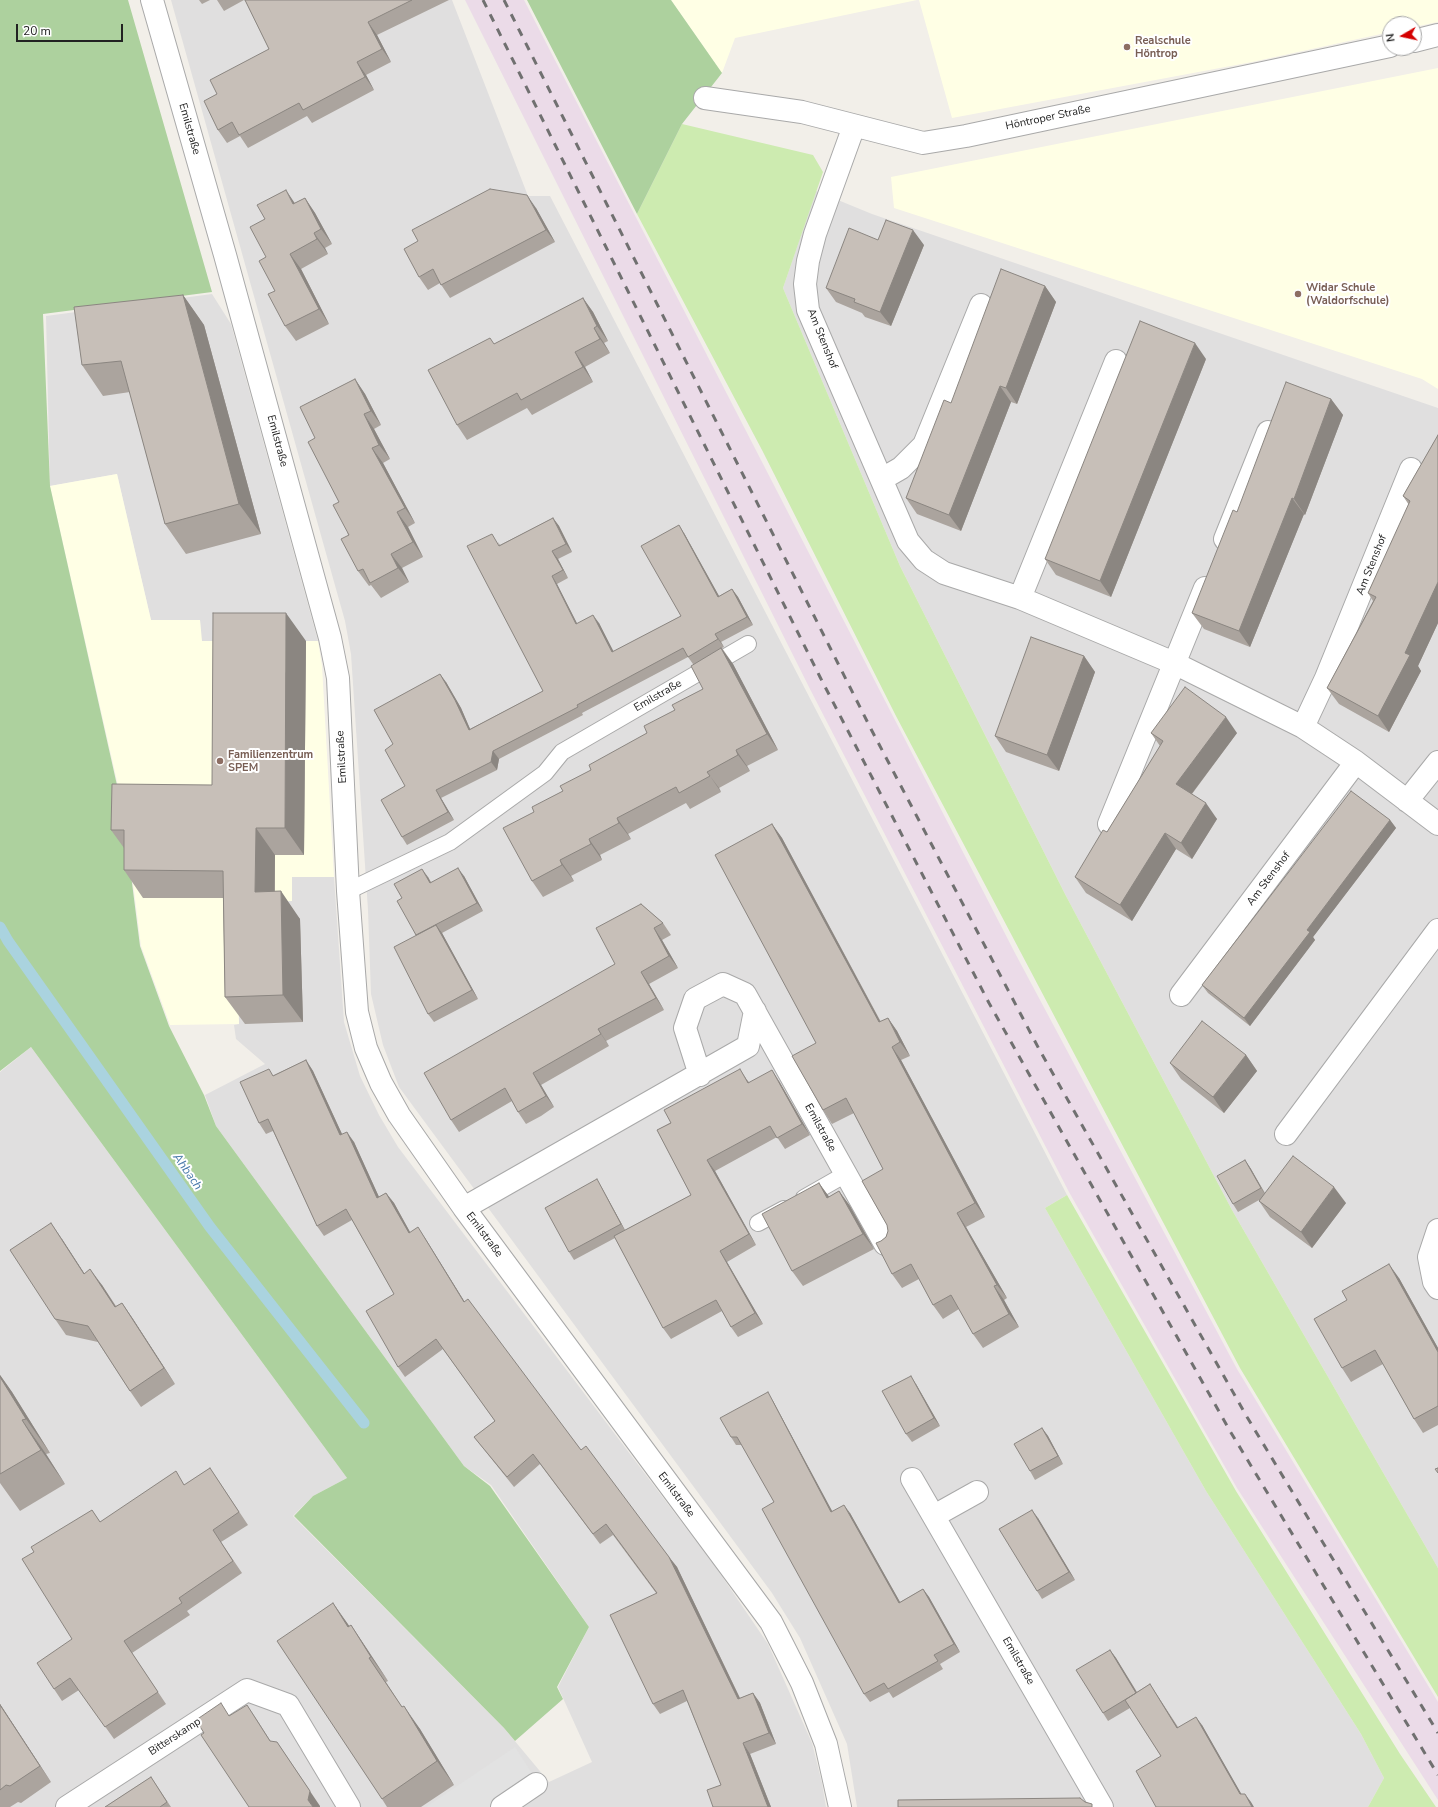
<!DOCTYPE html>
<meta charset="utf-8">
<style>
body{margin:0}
#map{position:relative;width:1438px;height:1807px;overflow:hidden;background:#f2efe9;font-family:"Nunito Sans",sans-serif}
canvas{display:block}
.north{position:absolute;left:1382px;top:16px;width:40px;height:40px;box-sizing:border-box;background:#fff;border:1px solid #a7a7a7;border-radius:50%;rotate:261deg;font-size:11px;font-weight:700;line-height:16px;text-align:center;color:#222}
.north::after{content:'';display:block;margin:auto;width:14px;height:18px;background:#d40000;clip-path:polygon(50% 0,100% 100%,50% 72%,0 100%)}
.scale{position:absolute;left:16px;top:24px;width:107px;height:18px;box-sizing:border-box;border:2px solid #222;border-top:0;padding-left:5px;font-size:12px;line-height:14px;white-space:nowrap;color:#222;-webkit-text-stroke:3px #fff;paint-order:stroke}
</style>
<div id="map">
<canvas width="1438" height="1807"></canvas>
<div class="north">N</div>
<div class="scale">20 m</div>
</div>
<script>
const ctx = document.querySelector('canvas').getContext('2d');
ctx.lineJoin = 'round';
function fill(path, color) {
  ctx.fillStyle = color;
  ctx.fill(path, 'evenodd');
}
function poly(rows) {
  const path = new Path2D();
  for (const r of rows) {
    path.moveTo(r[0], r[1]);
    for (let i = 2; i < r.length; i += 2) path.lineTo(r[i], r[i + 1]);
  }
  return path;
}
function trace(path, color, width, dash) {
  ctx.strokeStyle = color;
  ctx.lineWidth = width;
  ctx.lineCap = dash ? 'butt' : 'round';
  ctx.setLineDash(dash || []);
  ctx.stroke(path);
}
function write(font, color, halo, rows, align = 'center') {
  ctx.font = font + ' "Nunito Sans",sans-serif';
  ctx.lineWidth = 4;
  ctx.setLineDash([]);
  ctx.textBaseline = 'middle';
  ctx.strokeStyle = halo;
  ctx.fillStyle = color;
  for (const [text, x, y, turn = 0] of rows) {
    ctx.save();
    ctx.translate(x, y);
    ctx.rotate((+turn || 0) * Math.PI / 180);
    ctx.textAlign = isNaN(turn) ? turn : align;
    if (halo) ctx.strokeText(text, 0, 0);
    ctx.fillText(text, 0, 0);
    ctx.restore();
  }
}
fill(poly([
 [171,0,452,0,528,196,550,196,1067,1195,1045,1208,1206,1491,1361,1734,1384,1778,1368,1807,857,1807,847,1744,800,1638,772,1593,399,1087,383,1045,371,994,368,910,351,654,345,621],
 [816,191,872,214,1438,408,1438,1568,1232,1210,1065,894,900,566,783,288],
 [212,294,231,324,318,641,201,641,200,620,151,620,117,474,50,486,46,316],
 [291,877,334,877,344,1022,360,1076,379,1115,398,1147,717,1569,768,1644,812,1743,822,1783,826,1807,0,1807,0,1072,31,1047,347,1478,313,1496,293,1516,504,1728,549,1782,592,1762,558,1687,589,1627,491,1485,464,1466,216,1126,205,1095,265,1064,236,1039,234,1025,239,1024,235,903,292,901]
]), '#e0dfdf');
fill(poly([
 [465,0,524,0,1016,955,1237,1369,1438,1702,1438,1800,1237,1488,1069,1192,811,691]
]), '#ebdbe8');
fill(poly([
 [671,0,917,0,735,38,722,73],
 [919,0,1438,0,1438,22,1414,27,1414,24,1390,24,1390,32,1252,62,952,118],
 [1438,68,1438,389,1422,379,894,208,891,177],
 [117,474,151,620,200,620,202,641,318,641,322,666,334,877,292,877,292,901,235,903,239,1024,170,1025,141,946,124,812,50,486]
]), '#ffffe5');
fill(poly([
 [682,124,813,155,823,172,783,288,900,566,1065,894,1232,1210,1438,1568,1438,1697,1240,1368,896,716,762,450,637,214],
 [1067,1195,1236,1491,1400,1754,1436,1807,1368,1807,1384,1778,1361,1734,1206,1491,1045,1208]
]), '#cdebb0');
fill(poly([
 [0,0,128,0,212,292,43,314,50,486,123,812,140,946,169,1026,204,1095,216,1126,464,1466,490,1486,589,1627,557,1687,563,1699,515,1741,504,1728,294,1516,313,1496,347,1478,31,1047,0,1071],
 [527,0,671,0,722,73,682,124,637,214]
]), '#add19e');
fill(poly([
 [515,1747,535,1778,492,1807,426,1807]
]), '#e2e2e2');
trace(poly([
 [0,927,8,941,210,1227,364,1423]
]), '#aad3df', 11);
const lane = poly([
 [348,891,450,842,545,773,562,752,748,644],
 [804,1198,846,1174],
 [758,1223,784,1209]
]);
const street = poly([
 [152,0,225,255,330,638,338,678,348,891,357,1012,366,1048,381,1083,399,1115,464,1208,771,1622,802,1683,826,1744,840,1807],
 [1414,41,1438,35],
 [705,98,802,112,923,143,966,136,1390,46],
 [854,126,815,234,808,261,805,284,808,310,908,541,924,560,944,573,1020,598,1174,663,1303,727,1356,762,1438,824],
 [882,479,901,468,924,445,981,305],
 [1225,539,1268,432],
 [1020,598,1116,361],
 [1303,727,1326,678,1411,469],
 [1407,801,1438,762],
 [1109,824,1205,588],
 [1181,995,1356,762],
 [700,1075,685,1028,695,999,723,984,745,994,885,1244],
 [1286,1134,1438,930],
 [464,1208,748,1046,755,1011],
 [1438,1230,1429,1257,1434,1282,1438,1288],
 [912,1479,1102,1807],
 [934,1516,977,1492],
 [67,1807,247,1690,288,1705,349,1807],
 [502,1807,536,1784]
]);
trace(lane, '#a9a9a9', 18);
trace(street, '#a9a9a9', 24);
trace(lane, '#fff', 16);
trace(street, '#fff', 22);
trace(poly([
 [483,0,820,677,989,1003,1230,1431,1438,1775],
 [504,0,871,729,1039,1049,1247,1417,1438,1733]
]), '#707070', 3, [8, 8]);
fill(poly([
 [199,0,210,0,202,4],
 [217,0,244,0,224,11],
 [245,0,449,0,377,35,391,62,366,75,374,90,312,123,307,116,248,148,240,136,227,143,218,130,217,94,269,49],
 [305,198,315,213,332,244,325,248,328,254,301,269,329,324,296,341,285,326,266,257,295,203],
 [536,208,555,242,450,298,440,283,428,290,419,277],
 [878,240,924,245,891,326,865,317,862,313,836,302,826,288],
 [1045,286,1056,302,1017,404,1011,402,961,531,917,514,906,498,951,403],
 [183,295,204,325,261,534,186,554,165,524,130,392,103,396,82,365],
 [583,298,593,312,608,341,604,343,610,353,585,367,593,382,532,415,527,408,467,440,457,425,494,344],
 [1206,359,1111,597,1056,575,1045,559],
 [355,379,365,394,381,425,374,429,390,459,383,463,415,523,408,527,423,557,402,568,409,582,381,598,371,585,369,586,358,571,339,502,315,438],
 [1331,399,1343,415,1305,515,1304,514,1250,647,1204,629,1192,613,1237,512],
 [1438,435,1438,623,1418,666,1421,671,1389,732,1339,704,1327,688,1373,601,1368,593,1409,505,1403,496],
 [553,518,559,526,572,552,558,559,568,578,557,584,577,624,599,623,613,652,681,616,684,533,719,596,732,589,738,597,753,625,721,642,724,647,722,648,733,664,778,750,747,766,750,771,719,788,721,792,690,809,686,803,628,834,631,839,600,855,602,860,571,876,574,881,543,897,532,881,534,812,591,770,647,733,675,710,703,689,693,664,688,657,582,713,583,715,499,759,497,770,441,798,454,820,407,845,402,837,405,786,393,744,446,682,461,708,470,729,543,691,498,542,500,545],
 [306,641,304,855,275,855,275,892,300,919,303,1022,245,1024,225,997,223,898,143,898,124,870,124,848,111,830,212,785],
 [1084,656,1095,672,1059,771,1006,752,995,736],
 [1151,733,1237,733,1192,794,1217,819,1192,859,1176,849,1132,921,1086,893,1075,877,1107,832,1160,746],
 [1390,820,1396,828,1313,937,1315,940,1250,1026,1208,993,1202,985],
 [772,824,782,838,881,1022,888,1018,897,1031,910,1056,901,1060,985,1217,966,1227,1007,1298,1004,1300,1019,1327,983,1348,973,1334,959,1309,943,1319,933,1305,919,1279,902,1288,892,1274,881,1241,886,1237,888,1231,883,1169,854,1113,832,1124,823,1110,816,1043],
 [464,876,483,911,442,933,478,999,434,1022,428,1014,416,936,402,898,428,877,431,882],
 [641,904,663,923,671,935,662,940,678,968,649,984,664,1010,606,1041,609,1046,541,1085,554,1107,541,1116,526,1124,518,1112,512,1101,459,1132,451,1120,615,964],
 [1246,1055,1257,1071,1224,1113,1181,1079,1170,1063],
 [306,1060,313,1071,342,1134,354,1142,379,1197,386,1193,394,1203,410,1232,425,1238,464,1301,581,1450,669,1557,677,1567,740,1698,753,1693,760,1703,776,1744,750,1754,771,1807,713,1807,721,1785,687,1701,660,1714,653,1704,656,1593,613,1535,600,1544,540,1464,514,1487,474,1437,495,1421,443,1349,405,1377,398,1367,394,1294,352,1220,324,1236,317,1226,273,1131,266,1134,259,1123,274,1075],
 [747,1080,749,1082,779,1081,810,1135,785,1149,777,1137,715,1171,756,1245,727,1262,763,1324,738,1337,731,1327,722,1311,671,1339,663,1328,615,1238,574,1260,569,1252,602,1188,625,1230,691,1195,657,1130],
 [1245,1160,1251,1169,1265,1193,1346,1203,1312,1248,1270,1217,1259,1201,1259,1200,1238,1212,1233,1204],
 [819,1183,829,1197,839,1191,850,1206,874,1249,803,1286,792,1271],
 [62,1239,84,1273,102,1285,116,1306,122,1303,133,1319,175,1384,141,1407,130,1391,98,1342,66,1335,55,1319],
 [1399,1278,1438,1348,1438,1425,1423,1433,1414,1419,1383,1364,1351,1382,1342,1368,1347,1300],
 [0,1375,12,1392,50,1453,46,1454,65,1484,20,1511,0,1483],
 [916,1384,940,1426,912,1442,906,1434],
 [773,1401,832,1512,850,1513,900,1602,923,1589,929,1597,960,1652,940,1664,943,1669,893,1698,889,1692,870,1702,864,1694,774,1502,742,1445,736,1445,731,1437],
 [1042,1428,1048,1436,1063,1464,1035,1480,1030,1471],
 [210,1468,248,1525,221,1542,242,1573,187,1611,190,1615,132,1653,166,1704,114,1739,79,1690,62,1701,54,1689,72,1639,34,1552,92,1510,100,1522,185,1485],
 [1038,1518,1075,1580,1042,1599,1037,1591],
 [333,1603,349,1626,351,1625,367,1649,388,1681,386,1682,402,1707,420,1729,454,1785,421,1807,387,1807,382,1799],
 [1110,1650,1116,1658,1137,1692,1150,1684,1178,1727,1202,1725,1241,1794,1251,1802,1161,1756,1130,1708,1108,1721,1103,1713],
 [0,1704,51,1782,21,1803,18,1802,10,1807,0,1807],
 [151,1777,171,1807,105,1807]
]), '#aba49e');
fill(poly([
 [368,22,377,35,391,62,382,49],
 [357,62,366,75,374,90,365,77],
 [286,190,296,205,293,204],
 [527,195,536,208,555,242,546,230],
 [305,198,315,213,332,244,321,229],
 [913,230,924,245,891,326,880,312],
 [314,233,325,248,328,254,317,239],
 [290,254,301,269,329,324,319,309],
 [1045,286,1056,302,1017,404,1006,388],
 [183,295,204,325,261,534,239,504],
 [583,298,593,312,608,341,597,326],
 [594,328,604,343,610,353,600,339],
 [1195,343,1206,359,1111,597,1100,581],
 [575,352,585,367,593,382,583,367],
 [355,379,365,394,381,425,371,411],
 [1000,386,1011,402,961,531,949,515],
 [1331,399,1343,415,1305,515,1294,499],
 [364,414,374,429,390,459,379,445],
 [372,448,383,463,415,523,405,508],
 [1292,498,1304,514,1250,647,1239,631],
 [397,512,408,527,423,557,413,542],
 [553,518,559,526,572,552,566,544],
 [679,525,684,533,724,605,718,597],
 [552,551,558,559,568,578,563,570],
 [391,554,402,568,409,582,398,568],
 [552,576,557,584,582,633,576,624],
 [1438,582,1438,623,1418,666,1421,671,1389,732,1378,716,1405,653],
 [732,589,738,597,753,625,747,617],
 [286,613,306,641,304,855,285,828],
 [593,615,599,623,618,660,612,652],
 [715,634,721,642,724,647,718,639],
 [721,648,733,664,778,750,767,734],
 [1084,656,1095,672,1059,771,1047,755],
 [440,674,446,682,461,708,474,738,469,730],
 [1226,717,1237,733,1187,800,1176,784],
 [736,750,747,766,750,771,738,755],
 [493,751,499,759,497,770,491,762],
 [707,772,719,788,721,792,710,776],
 [436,790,441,798,454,820,448,812],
 [1206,803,1217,819,1192,859,1181,843],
 [617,818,628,834,631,839,619,823],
 [1390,820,1396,828,1313,937,1315,940,1250,1026,1244,1018,1307,930],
 [772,824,782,838,888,1036,879,1022],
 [256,828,275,855,274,920,255,892],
 [1165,833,1176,849,1132,921,1120,905],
 [589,839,600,855,602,860,591,844],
 [560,860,571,876,574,881,562,865],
 [458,868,464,876,483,911,477,903],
 [422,869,428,877,435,891,430,883],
 [281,891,300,919,303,1022,283,995],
 [436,925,442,933,478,999,472,990],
 [654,928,662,940,678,968,669,956],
 [641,972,649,984,664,1010,656,998],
 [888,1018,897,1031,910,1056,900,1042],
 [598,1029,606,1041,609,1046,601,1034],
 [892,1047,901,1060,985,1217,975,1203],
 [1246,1055,1257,1071,1224,1113,1213,1097],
 [306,1060,313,1071,347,1145,340,1135],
 [740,1069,747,1080,755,1094,748,1083],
 [772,1070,779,1081,810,1135,802,1124],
 [533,1073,541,1085,554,1107,546,1096],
 [347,1132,354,1142,384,1208,377,1198],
 [707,1160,715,1171,756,1245,749,1234],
 [1245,1160,1251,1169,1266,1196,1261,1188],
 [597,1179,602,1188,626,1232,621,1224],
 [819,1183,830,1198,827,1198],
 [1334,1187,1346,1203,1312,1248,1301,1232],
 [839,1191,850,1206,874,1249,863,1234],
 [386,1193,394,1203,416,1243,409,1233],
 [957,1213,966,1227,1007,1298,997,1285],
 [51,1223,62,1239,95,1290,84,1274],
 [418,1227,425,1238,471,1312,464,1302],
 [720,1251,727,1262,763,1324,755,1313],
 [1389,1264,1399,1278,1438,1348,1438,1352],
 [90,1269,102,1285,126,1323,115,1307],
 [994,1286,1004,1300,1019,1327,1009,1314],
 [122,1303,133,1319,175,1384,164,1368],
 [0,1375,12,1392,50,1453,26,1419,0,1377],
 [911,1376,916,1384,940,1426,934,1418],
 [768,1392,773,1401,837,1520,831,1512],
 [22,1420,46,1454,65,1484,41,1450],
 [1042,1428,1048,1436,1063,1464,1058,1456],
 [844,1505,850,1513,905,1611,899,1603],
 [1032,1510,1038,1518,1075,1580,1069,1572],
 [669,1557,677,1567,745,1709,738,1699],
 [923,1589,929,1597,960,1652,954,1644],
 [333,1603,350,1627,348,1627],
 [351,1625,367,1649,388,1681,371,1657],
 [1110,1650,1116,1658,1142,1701,1136,1693],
 [1150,1684,1155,1692,1183,1736,1177,1728],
 [753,1693,760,1703,776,1744,769,1733],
 [0,1704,51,1782,40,1766,0,1705],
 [247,1705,257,1720,280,1756,270,1741],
 [404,1706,420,1729,454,1785,437,1761],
 [1196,1717,1202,1725,1246,1802,1240,1794],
 [277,1742,320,1806,320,1807,313,1807,308,1800],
 [743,1743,750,1754,771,1807,768,1807],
 [1245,1794,1251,1802,1254,1807,1252,1807]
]), '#8b8681');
const building = poly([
 [245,0,412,0,368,22,382,49,357,62,365,77,303,110,299,103,239,135,232,122,218,130,204,101,217,94,210,80,269,49,245,0],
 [490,189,527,195,546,230,441,285,433,269,419,277,404,249,418,241,412,230,490,189],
 [286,190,293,204,305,198,321,229,314,233,317,239,290,254,319,309,285,326,268,294,275,291,259,261,266,257,250,227,265,219,257,205,286,190],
 [886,220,913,230,880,312,854,302,855,299,826,288,849,228,878,240,886,220],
 [1001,269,1045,286,1006,388,1000,386,949,515,906,498,944,400,951,403,1001,269],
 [183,295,239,504,165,524,121,361,82,365,74,307,183,295],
 [583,298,597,326,594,328,600,339,575,352,583,367,521,400,517,393,457,425,428,370,490,338,494,344,583,298],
 [1140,321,1195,343,1100,581,1045,559,1140,321],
 [355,379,371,411,364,414,379,445,372,448,405,508,397,512,413,542,391,554,398,568,370,583,363,569,358,571,341,539,349,535,333,505,339,502,308,442,315,438,300,407,355,379],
 [1286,382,1331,399,1294,499,1292,498,1239,631,1192,613,1233,510,1237,512,1286,382],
 [1438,435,1438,582,1405,653,1410,655,1378,716,1327,688,1376,597,1368,593,1410,501,1403,496,1438,435],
 [553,518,566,544,552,551,563,570,552,576,576,624,593,615,612,652,681,616,641,546,679,525,718,597,732,589,747,617,715,634,718,639,688,657,683,648,577,705,578,707,493,751,491,762,436,790,448,812,402,837,381,800,405,786,385,750,393,744,374,710,440,674,455,700,469,730,543,691,467,546,492,534,499,546,553,518],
 [213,613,286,613,285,828,256,828,255,892,281,891,283,995,225,997,223,871,124,870,124,830,111,830,112,784,212,785,213,613],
 [1031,637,1084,656,1047,755,995,736,1031,637],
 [721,648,767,734,736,750,738,755,707,772,710,776,679,793,676,787,617,818,619,823,589,839,591,844,560,860,562,865,532,881,503,828,534,812,532,807,563,791,560,786,591,770,589,765,647,733,644,726,675,710,672,705,703,689,691,666,721,648],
 [1185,687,1226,717,1176,784,1206,803,1181,843,1165,833,1120,905,1075,877,1103,830,1107,832,1163,741,1151,733,1185,687],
 [1351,791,1390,820,1307,930,1310,932,1244,1018,1202,985,1351,791],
 [772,824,879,1022,888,1018,900,1042,892,1047,975,1203,957,1213,997,1285,994,1286,1009,1314,973,1334,951,1295,933,1305,911,1264,892,1274,876,1243,881,1241,886,1237,888,1231,887,1225,862,1181,883,1169,846,1098,823,1110,792,1056,816,1043,715,855,772,824],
 [458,868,477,903,416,935,397,901,402,898,394,884,422,869,430,883,458,868],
 [641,904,663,923,654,928,669,956,641,972,656,998,598,1029,601,1034,533,1073,546,1096,518,1112,505,1088,451,1120,424,1073,615,964,596,928,641,904],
 [436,925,472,990,428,1014,394,947,436,925],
 [1202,1021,1246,1055,1213,1097,1170,1063,1202,1021],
 [306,1060,340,1135,347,1132,377,1198,386,1193,409,1233,418,1227,464,1302,468,1299,581,1450,586,1446,669,1557,738,1699,753,1693,769,1733,743,1743,768,1807,713,1807,707,1790,721,1785,683,1690,653,1704,610,1615,657,1593,606,1524,593,1534,533,1454,507,1477,474,1437,495,1421,436,1339,398,1367,366,1311,394,1294,346,1209,317,1226,268,1119,259,1123,240,1082,269,1069,273,1076,306,1060],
 [740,1069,748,1083,772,1070,802,1124,777,1138,770,1126,707,1160,749,1234,720,1251,755,1313,731,1327,716,1300,663,1328,614,1236,691,1195,657,1130,671,1123,664,1110,740,1069],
 [1293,1156,1334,1187,1301,1232,1259,1201,1293,1156],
 [1245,1160,1261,1188,1233,1204,1217,1176,1245,1160],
 [597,1179,621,1224,569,1252,545,1208,597,1179],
 [819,1183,827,1198,839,1191,863,1234,792,1271,762,1214,819,1183],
 [51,1223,84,1274,90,1269,115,1307,122,1303,164,1368,130,1391,88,1326,55,1319,10,1250,51,1223],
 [1389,1264,1438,1352,1438,1406,1414,1419,1375,1350,1342,1368,1314,1319,1347,1300,1342,1291,1389,1264],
 [911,1376,934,1418,906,1434,882,1391,911,1376],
 [0,1377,26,1419,22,1420,41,1450,0,1474,0,1377],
 [768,1392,831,1512,844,1505,899,1603,923,1589,954,1644,934,1655,938,1661,888,1689,884,1683,864,1694,762,1509,774,1502,737,1437,731,1437,720,1418,768,1392],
 [1042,1428,1058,1456,1030,1471,1014,1444,1042,1428],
 [210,1468,239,1512,213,1530,233,1561,179,1598,182,1603,124,1641,158,1692,105,1727,70,1678,54,1689,37,1663,72,1639,22,1559,34,1552,31,1547,92,1510,100,1522,176,1471,184,1485,210,1468],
 [1438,1468,1438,1473,1435,1469,1438,1468],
 [1032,1510,1069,1572,1037,1591,999,1529,1032,1510],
 [333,1603,348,1627,351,1625,371,1657,369,1658,402,1707,404,1706,437,1761,382,1799,277,1641,333,1603],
 [1110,1650,1136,1693,1103,1713,1076,1670,1110,1650],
 [1150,1684,1177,1728,1196,1717,1240,1794,1245,1794,1252,1807,1156,1807,1136,1771,1161,1756,1125,1700,1150,1684],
 [221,1703,229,1716,247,1705,270,1741,277,1742,310,1791,308,1800,313,1807,249,1807,201,1735,204,1733,196,1720,221,1703],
 [0,1705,40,1766,10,1786,6,1785,0,1790,0,1705],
 [151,1777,167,1802,160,1807,105,1807,151,1777],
 [1080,1798,1085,1802,1092,1804,1092,1807,898,1807,898,1800,1080,1798]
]);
fill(building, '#c7bfb8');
trace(building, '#8b8681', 1);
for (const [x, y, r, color] of [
 [1127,47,4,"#8d6e63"],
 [1298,294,4,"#8d6e63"],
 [220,761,4,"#8d6e63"]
]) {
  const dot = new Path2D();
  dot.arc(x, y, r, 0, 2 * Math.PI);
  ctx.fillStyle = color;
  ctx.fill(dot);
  trace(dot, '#fff', 1.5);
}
write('bold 11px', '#785e54', '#fff', [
 ["Realschule",1135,41],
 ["Höntrop",1135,54],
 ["Widar Schule",1306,288],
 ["(Waldorfschule)",1306,301],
 ["Familienzentrum",228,755],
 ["SPEM",228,768]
], 'left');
write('11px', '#222', '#fff', [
 ["Höntroper Straße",1048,118,-12],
 ["Emilstraße",189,129,74],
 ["Am Stenshof",822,339,68],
 ["Emilstraße",277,441,75],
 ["Am Stenshof",1372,565,-68],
 ["Emilstraße",658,696,-30],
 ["Emilstraße",342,757,-93],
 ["Am Stenshof",1269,879,-53],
 ["Emilstraße",820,1128,61],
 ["Emilstraße",484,1235,53],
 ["Emilstraße",676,1495,53],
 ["Emilstraße",1018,1661,60],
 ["Bitterskamp",175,1737,-33]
]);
write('italic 12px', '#4a7aab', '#fff', [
 ["Ahbach",187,1172,55]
]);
</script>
